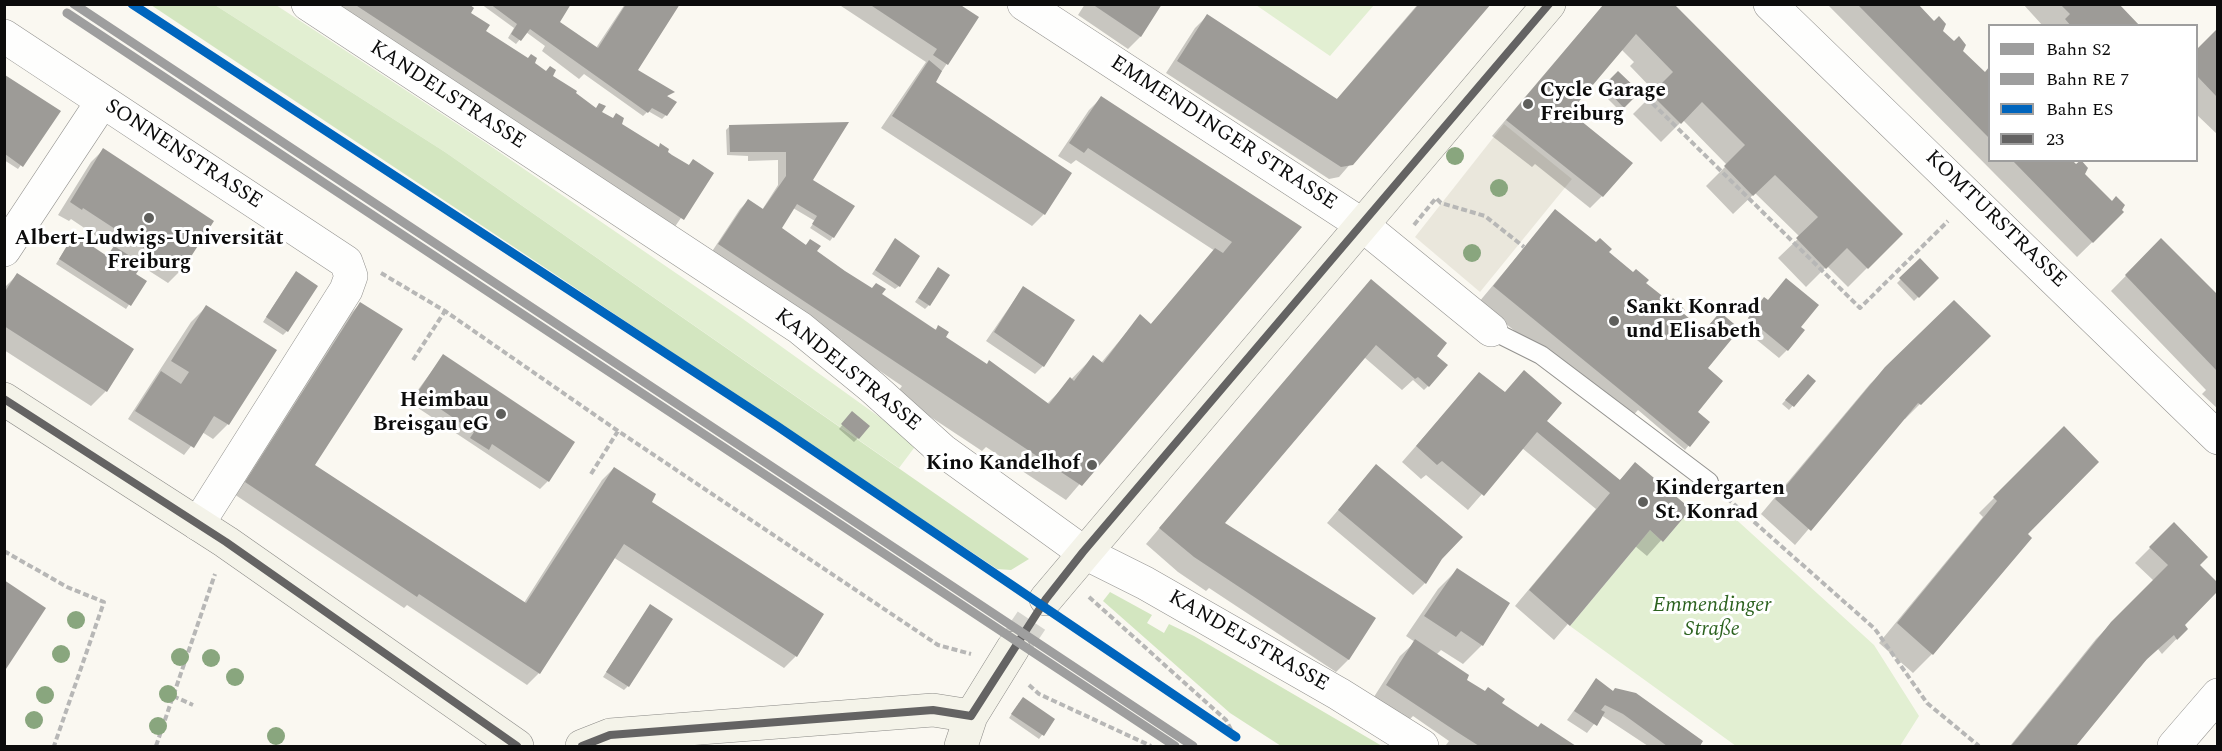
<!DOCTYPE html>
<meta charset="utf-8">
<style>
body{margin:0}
#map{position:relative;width:2222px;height:751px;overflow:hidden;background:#faf8f1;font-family:Spectral,serif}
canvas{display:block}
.frame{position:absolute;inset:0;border:6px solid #0c0c0c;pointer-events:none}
.legend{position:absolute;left:1988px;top:24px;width:210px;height:138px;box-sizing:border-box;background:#fff;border:2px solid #9e9e9e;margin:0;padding:8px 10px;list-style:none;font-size:18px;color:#0c0c0c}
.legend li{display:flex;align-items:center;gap:12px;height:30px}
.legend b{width:30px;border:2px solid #9e9e9e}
</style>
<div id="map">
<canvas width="2222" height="751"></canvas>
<div class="frame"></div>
<ul class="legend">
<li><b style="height:8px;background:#9e9e9e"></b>Bahn S2</li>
<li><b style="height:8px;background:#9e9e9e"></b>Bahn RE 7</li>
<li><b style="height:8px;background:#0065bd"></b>Bahn ES</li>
<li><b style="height:8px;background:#646363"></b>23</li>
</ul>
</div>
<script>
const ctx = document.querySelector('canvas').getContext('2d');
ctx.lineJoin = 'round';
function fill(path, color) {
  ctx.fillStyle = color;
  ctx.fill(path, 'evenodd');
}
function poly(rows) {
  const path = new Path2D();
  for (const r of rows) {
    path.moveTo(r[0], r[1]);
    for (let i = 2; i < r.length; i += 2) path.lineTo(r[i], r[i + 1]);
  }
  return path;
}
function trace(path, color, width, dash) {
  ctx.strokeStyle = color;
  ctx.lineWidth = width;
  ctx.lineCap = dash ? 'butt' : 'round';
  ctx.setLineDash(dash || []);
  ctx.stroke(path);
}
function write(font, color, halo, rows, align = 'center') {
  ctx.font = font + ' Spectral,serif';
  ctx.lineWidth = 6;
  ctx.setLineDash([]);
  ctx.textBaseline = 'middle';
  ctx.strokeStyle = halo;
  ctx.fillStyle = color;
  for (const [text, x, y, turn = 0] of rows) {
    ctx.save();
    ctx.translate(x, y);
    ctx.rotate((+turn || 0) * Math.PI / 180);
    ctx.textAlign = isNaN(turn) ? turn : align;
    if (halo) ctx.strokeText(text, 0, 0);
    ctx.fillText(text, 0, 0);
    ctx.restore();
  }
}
fill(poly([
 [215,5,276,5,486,143,743,319,917,444,899,468,445,152],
 [1256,5,1374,5,1330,56],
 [1691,509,1729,513,1874,645,1919,716,1900,746,1736,746,1570,626,1650,530,1663,542]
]), '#e2efd2');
fill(poly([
 [151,5,215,5,445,152,1029,559,1011,570,997,569],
 [1110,592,1152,615,1147,623,1164,633,1169,624,1194,636,1382,746,1281,746,1230,713,1103,601]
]), '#d3e6c0');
fill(poly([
 [1504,124,1572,179,1480,292,1415,237]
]), '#eae7dc');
fill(poly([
 [317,4,466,4,469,13,484,31,600,113,658,148,661,145,666,153,688,166,693,161,712,173,674,228],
 [481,4,569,4,555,28,596,48,625,4,678,4,630,78,672,92,666,97,666,115,662,119,648,111,643,116,584,74,579,79,542,51,545,46,526,32,516,44,508,38,514,28],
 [838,4,957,4,977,18,934,83,1044,214,1032,226,881,128,926,62],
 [1085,4,1160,4,1140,37,1128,49,1078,15],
 [1418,4,1489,4,1339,177,1329,179,1166,73,1195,28,1207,16,1336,100],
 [1604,4,1672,4,1901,234,1848,287,1827,266,1806,287,1778,258,1800,237,1755,193,1733,214,1706,186,1727,165,1683,120,1661,142,1633,114,1655,92,1630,66,1634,62,1621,49,1568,113,1602,196,1590,208,1535,164,1532,167,1492,136],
 [1827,4,1915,4,1984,74,1990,70,1990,160,2070,160,2122,213,2077,257],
 [2023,4,2117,4,2138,26,2043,26],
 [2218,31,2218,135,2196,114,2196,52],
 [1618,73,1638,92,1619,110,1600,91],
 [4,77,59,112,18,169,4,160],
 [1101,98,1299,228,1066,500,986,447,982,451,896,394,902,386,840,344,842,340,711,253,740,209,748,201,762,210,778,185,778,160,748,161,748,156,727,155,726,130,730,126,846,124,811,180,833,237,830,241,810,228,815,221,793,208,776,233,805,246,810,240,815,252,843,271,934,331,938,327,943,337,986,366,989,362,1047,404,1093,357,1101,363,1140,316,1150,325,1215,251,1076,160,1071,164,1058,156,1089,110],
 [103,150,180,271,168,283,140,265,134,275,144,282,126,309,56,264,71,240,106,257,114,248,71,219,69,221,58,215,91,162],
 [1555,211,1703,331,1720,314,1691,417,1708,422,1685,450,1638,410,1627,422,1479,302],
 [895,240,899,286,895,289,872,274],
 [2161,240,2218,298,2218,409,2202,394,2206,390,2111,291],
 [1920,260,1937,278,1914,301,1897,283],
 [938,269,929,305,925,309,915,302],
 [17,275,106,391,91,406,4,350,4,288],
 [292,277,287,331,283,335,263,322],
 [1020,292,1043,366,1035,374,986,341],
 [1360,293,1430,360,1428,386,1424,390,1413,380,1402,390,1364,357,1223,523,1374,619,1348,660,1336,672,1209,588,1206,591,1178,572,1146,544],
 [1765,299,1799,327,1787,350,1779,358,1741,327],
 [1954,302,1988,336,1905,419,1903,418,1795,545,1761,514,1870,384],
 [360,304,313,465,524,603,602,480,614,468,796,656,784,668,613,557,539,673,527,685,407,605,404,608,234,494,348,316],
 [206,307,228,424,213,439,202,432,184,455,128,419,191,322],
 [443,356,548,481,540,489,409,402],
 [1479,374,1545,421,1619,481,1635,464,1689,509,1647,556,1635,546,1554,640,1515,606,1596,509,1522,448,1468,510,1426,475,1421,479,1402,462],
 [1804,380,1814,381,1789,410,1782,404],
 [849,417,858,438,854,442,839,429],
 [2064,428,2026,534,1932,654,1913,673,1879,643,1983,517,1979,513],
 [1376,466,1440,558,1425,583,1413,595,1327,523],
 [2174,524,2198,565,2218,584,2218,590,2183,625,2186,629,2162,654,2158,649,2141,665,2074,746,2010,746,2096,639,2154,581,2135,563],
 [1457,570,1508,604,1482,645,1463,664,1441,650,1436,655,1465,680,1537,729,1541,725,1573,746,1449,746,1446,745,1449,741,1413,716,1406,723,1372,700,1400,656,1415,642,1406,636,1438,589],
 [647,610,628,686,624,690,603,677],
 [1596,680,1613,692,1701,742,1698,746,1648,746,1601,715,1587,733,1567,720],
 [1019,703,1053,720,1039,739,1009,718]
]), '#0003');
fill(poly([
 [354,4,469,4,474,8,471,13,490,25,486,31,528,58,531,54,537,58,535,63,546,71,550,66,556,70,553,76,577,91,576,93,596,108,599,103,606,106,602,112,613,118,616,113,624,118,622,124,659,147,660,143,669,149,668,152,672,155,689,165,693,159,714,173,684,220],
 [490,4,571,4,560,22,598,48,626,4,680,4,638,70,675,92,667,96,677,102,667,116,652,108,648,113,530,29,521,41,511,34,517,24],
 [869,4,959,4,979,17,948,65,933,55,937,49],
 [1092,4,1162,4,1141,37],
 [1419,4,1491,4,1353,165,1341,167,1177,61,1207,14,1337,99],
 [1604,4,1674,4,1903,234,1868,269,1847,248,1826,269,1796,238,1818,217,1775,175,1753,196,1724,166,1745,145,1702,102,1681,124,1651,94,1673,72,1636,34,1570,112,1633,163,1603,197,1506,120],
 [1857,4,1918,4,1934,21,1939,16,1946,24,1943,31,1954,41,1959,36,1966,45,1963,51,1985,72,1989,67,1989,138],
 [2060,4,2119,4,2140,26,2071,26,2065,19,2070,14],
 [2217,29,2217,97,2196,75,2196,50],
 [929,60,942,71,936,82,1072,173,1045,215,892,116],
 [1618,71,1640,92,1624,108,1603,86],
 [5,75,61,111,23,167,5,154],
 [1101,96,1302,227,1082,486,718,244,748,199,763,209,786,176,786,152,730,152,729,125,849,122,813,180,855,206,834,238,812,224,817,216,797,204,782,228,806,245,810,239,821,246,817,251,845,271,872,288,876,283,886,289,882,294,936,330,938,325,949,332,946,337,987,364,989,360,1049,404,1070,377,1074,381,1093,355,1103,363,1140,314,1151,324,1215,248,1223,253,1232,242,1088,148,1084,153,1069,143],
 [103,148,214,221,181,272,83,208,82,210,70,202],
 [2012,160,2072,160,2076,164,2081,160,2088,168,2085,174,2112,201,2116,196,2125,205,2122,210,2124,212,2093,243],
 [1555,209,1596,242,1600,238,1612,249,1609,252,1633,272,1636,269,1649,280,1646,283,1670,302,1673,298,1685,310,1683,313,1704,331,1720,312,1740,329,1708,368,1723,381,1698,412,1710,422,1690,447,1493,286],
 [74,234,107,256,114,246,143,264,136,274,147,281,131,306,59,259],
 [895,238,920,256,900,287,875,270],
 [2161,238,2217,294,2217,371,2125,275],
 [1920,258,1939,278,1919,298,1899,278],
 [938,267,950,275,930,306,918,298],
 [296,271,318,286,288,332,266,317],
 [17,273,134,349,107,392,4,326,4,293],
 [1786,278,1819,305,1801,327,1805,330,1788,351,1748,318,1764,297,1768,300],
 [1371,279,1447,343,1437,356,1448,365,1429,387,1418,377,1415,379,1376,345,1225,523,1376,618,1349,660,1194,557,1159,528],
 [1023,286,1075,320,1044,367,994,332],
 [1954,300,1991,336,1921,405,1918,403,1811,531,1775,499,1885,367],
 [360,302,403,329,315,465,526,603,614,467,656,494,652,502,824,614,797,657,624,544,540,674,419,594,417,597,245,482],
 [206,305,277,350,229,425,214,416,194,448,135,411,161,371,181,384,189,372,171,361],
 [443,354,575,442,549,482,492,444,489,450,470,438,474,432,417,393],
 [1524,370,1562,403,1547,421,1620,480,1635,462,1691,509,1663,542,1650,530,1570,626,1529,590,1610,493,1537,432,1484,496,1442,461,1437,465,1416,446,1479,372,1505,392],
 [1808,374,1816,381,1794,407,1785,400],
 [852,411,870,426,859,439,841,424],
 [2064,426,2099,462,2028,534,2032,538,1933,655,1897,623,1997,501,1993,497],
 [1376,464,1463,537,1442,559,1426,584,1338,510],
 [2174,522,2208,557,2200,565,2217,582,2217,592,2185,625,2188,629,2177,640,2174,635,2147,659,2076,746,2011,746,2111,622,2168,565,2149,547],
 [1457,568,1510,603,1483,646,1461,631,1456,637,1424,616],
 [4,580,46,608,4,672],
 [650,604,673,619,629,687,606,672],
 [1415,639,1469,675,1467,680,1485,691,1488,687,1505,699,1502,703,1538,727,1541,723,1576,746,1479,746,1457,732,1386,685],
 [1596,678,1613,691,1615,688,1636,693,1703,741,1700,746,1667,746,1623,714,1605,705,1601,710,1605,712,1597,726,1574,711],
 [1023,697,1055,719,1044,736,1011,714]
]), '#9d9b97');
trace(poly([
 [1013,648,1046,599]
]), '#d6d5cf', 33, [33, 16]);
const lane = poly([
 [1491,330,1541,355,1709,482]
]);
const street = poly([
 [308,4,800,328,872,387,942,450,1083,552,1145,583,1339,694,1422,746],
 [1024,4,1361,224,1491,330],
 [1770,4,2218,438],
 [4,36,346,262,351,276,346,290,198,524],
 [4,250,102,102],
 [2174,746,2218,695]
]);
const secondary = poly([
 [4,399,226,542,517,746],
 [1046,599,1549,4],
 [582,746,610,735,933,710,971,716],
 [961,746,971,716,1013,648]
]);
trace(lane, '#93928f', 20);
trace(street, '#93928f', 34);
trace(secondary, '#8a8986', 34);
trace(poly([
 [1646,97,1860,308,1948,221],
 [1414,225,1436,198,1441,203,1485,216,1524,247],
 [381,273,445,311,618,431,938,645,971,654],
 [413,360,445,311],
 [591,474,618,431],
 [1727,498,1875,629,1927,703,1979,746],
 [4,551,67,587,104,602,54,746],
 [1089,597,1226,720,1235,737],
 [1029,685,1039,694,1151,746],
 [173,696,193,705],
 [156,746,215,574]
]), '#b7b7b6', 4, [6, 3]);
trace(lane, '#fefefd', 18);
trace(street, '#fefefd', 33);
trace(secondary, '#f4f3e9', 33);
trace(poly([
 [4,399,226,542,517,746],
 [971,716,1046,599,1083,552,1549,4],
 [582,746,610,735,933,710,971,716]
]), '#646363', 8);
trace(poly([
 [74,4,1193,746]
]), '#9e9e9e', 9);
trace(poly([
 [67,13,1175,746]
]), '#9e9e9e', 9);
trace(poly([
 [132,4,777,426,1236,737]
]), '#0065bd', 9);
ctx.fillStyle = '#89a67e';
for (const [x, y] of [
 [1455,156],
 [1499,188],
 [1472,253],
 [76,620],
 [61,654],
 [180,657],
 [211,658],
 [235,677],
 [168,694],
 [45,695],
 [34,720],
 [158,726],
 [276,736]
]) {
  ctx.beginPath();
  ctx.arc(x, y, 9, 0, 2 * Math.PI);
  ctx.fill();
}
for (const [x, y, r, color] of [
 [1528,104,6,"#5f5f5c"],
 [149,218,6,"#5f5f5c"],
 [1614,321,6,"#5f5f5c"],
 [501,414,6,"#5f5f5c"],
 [1092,465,6,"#5f5f5c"],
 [1643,502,6,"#5f5f5c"]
]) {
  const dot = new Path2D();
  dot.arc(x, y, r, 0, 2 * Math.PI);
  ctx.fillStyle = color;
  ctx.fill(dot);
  trace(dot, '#fff', 2);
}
write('bold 21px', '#0c0c0c', '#fff', [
 ["Cycle Garage",1540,92],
 ["Freiburg",1540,116],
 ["Albert-Ludwigs-Universität",149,240,"center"],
 ["Freiburg",149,264,"center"],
 ["Sankt Konrad",1626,309],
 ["und Elisabeth",1626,333],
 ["Heimbau",489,402,"right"],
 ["Breisgau eG",489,426,"right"],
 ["Kino Kandelhof",1080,465,"right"],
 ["Kindergarten",1655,490],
 ["St. Konrad",1655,514]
], 'left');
write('21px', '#0c0c0c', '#fff', [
 ["KANDELSTRASSE",447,96,33],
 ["EMMENDINGER STRASSE",1223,134,33],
 ["SONNENSTRASSE",183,155,33],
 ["KOMTURSTRASSE",1995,220,44],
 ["KANDELSTRASSE",847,371,39],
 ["KANDELSTRASSE",1248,642,30]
]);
write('italic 21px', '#2c621f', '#fff', [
 ["Emmendinger",1712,607],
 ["Straße",1712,631]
]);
</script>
